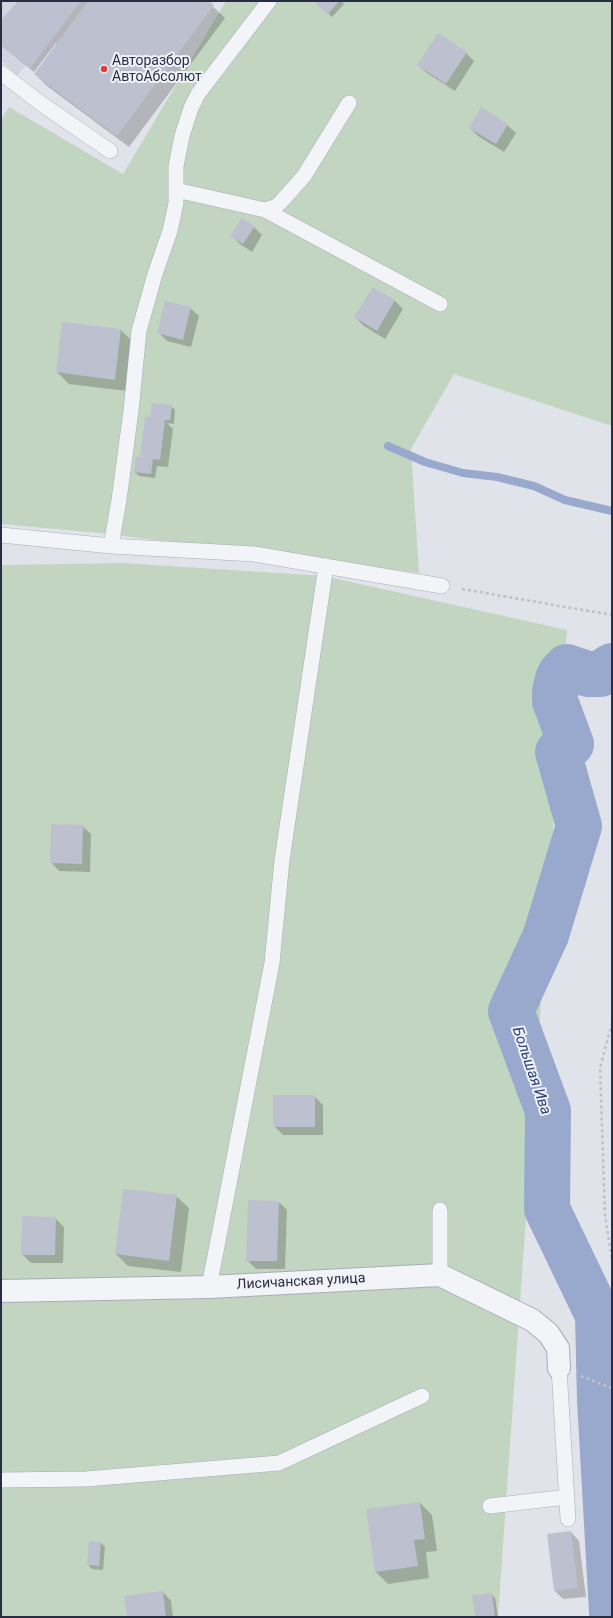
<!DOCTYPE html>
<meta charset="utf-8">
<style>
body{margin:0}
#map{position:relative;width:613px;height:1618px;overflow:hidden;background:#e0e3ea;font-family:Roboto,sans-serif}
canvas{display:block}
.frame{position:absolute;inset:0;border:2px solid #282d43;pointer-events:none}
</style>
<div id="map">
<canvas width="613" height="1618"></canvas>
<div class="frame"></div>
</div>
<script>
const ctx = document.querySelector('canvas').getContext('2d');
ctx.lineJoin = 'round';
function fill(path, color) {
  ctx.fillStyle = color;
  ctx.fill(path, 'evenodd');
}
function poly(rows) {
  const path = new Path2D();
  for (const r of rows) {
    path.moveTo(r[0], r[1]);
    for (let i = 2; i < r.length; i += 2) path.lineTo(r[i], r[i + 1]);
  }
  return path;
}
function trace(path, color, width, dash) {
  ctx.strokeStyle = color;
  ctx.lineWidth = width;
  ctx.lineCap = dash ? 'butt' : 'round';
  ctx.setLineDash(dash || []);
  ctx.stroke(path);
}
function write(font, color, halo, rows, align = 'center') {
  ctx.font = font + ' Roboto,sans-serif';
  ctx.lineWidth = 4;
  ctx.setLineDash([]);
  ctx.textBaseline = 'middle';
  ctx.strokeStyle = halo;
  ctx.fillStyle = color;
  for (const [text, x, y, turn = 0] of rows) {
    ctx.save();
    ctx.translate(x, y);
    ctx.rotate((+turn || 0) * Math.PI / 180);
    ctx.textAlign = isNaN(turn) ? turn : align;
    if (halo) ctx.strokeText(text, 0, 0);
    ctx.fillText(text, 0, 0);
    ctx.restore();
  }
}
fill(poly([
 [1,1,78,1,17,76,1,60]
]), '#d2d5df');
fill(poly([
 [226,1,612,1,612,426,454,374,411,449,419,573,99,533,1,524,1,119,9,107,123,174],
 [123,563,324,576,567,630,498,1617,1,1617,1,565]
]), '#c2d5c1');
fill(poly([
 [20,1,207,1,225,18,129,147,47,86,35,74,58,44,56,43,34,72,1,45,1,22],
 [314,1,341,1,344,4,332,17],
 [466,53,474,61,455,91,427,73,418,65],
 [507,125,516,133,504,152,478,136,470,128],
 [254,227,262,235,252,252,240,244,232,236],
 [373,288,395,301,403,309,385,339,364,326,355,317],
 [190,308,199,316,191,347,167,341,159,333],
 [121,330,133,342,127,391,69,384,57,372],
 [171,406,175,410,174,424,167,423,173,429,168,467,157,466,155,478,139,476,135,472,143,458,153,419],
 [82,826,91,834,90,872,59,871,51,862],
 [314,1096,323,1105,323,1135,283,1135,274,1126],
 [176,1196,189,1208,181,1272,128,1266,116,1254],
 [279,1202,287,1210,285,1269,256,1269,247,1260],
 [55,1218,64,1227,63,1263,31,1263,22,1254],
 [420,1503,432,1515,437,1551,426,1552,429,1578,388,1584,376,1572],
 [571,1532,579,1541,586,1597,563,1599,555,1591],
 [101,1543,105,1547,103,1570,92,1569,88,1565],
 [163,1592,171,1601,173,1617,128,1617],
 [491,1594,495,1598,498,1617,476,1617]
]), '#0003');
trace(poly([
 [388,446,425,462,463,473,497,477,534,486,565,500,612,511]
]), '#99a9cd', 8);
trace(poly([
 [612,666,600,674,588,674,567,667,561,673,558,679,555,692,555,701,571,744,558,752,579,826,546,935,511,1011,548,1111,547,1209,598,1315,600,1400,612,1612]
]), '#99a9cd', 46);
fill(poly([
 [18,1,81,1,30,68,1,45,1,20],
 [88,1,209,1,214,5,117,136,34,74],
 [313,1,339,1,328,14],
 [438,33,467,52,446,84,417,65],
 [481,107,508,124,496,144,469,128],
 [242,218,255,226,243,244,230,236],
 [373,287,395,300,377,331,354,317],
 [165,301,191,307,183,340,157,333],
 [62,322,121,329,115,380,56,372],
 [152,403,172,405,170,420,165,420,160,460,153,459,151,474,134,472,136,456,140,457,145,417,150,417],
 [51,824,83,825,82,864,50,863],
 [273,1095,315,1095,315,1127,273,1127],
 [123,1189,177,1195,169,1261,115,1254],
 [248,1200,279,1201,277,1261,246,1261],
 [22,1216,56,1217,55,1255,21,1255],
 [420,1502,425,1539,414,1540,418,1566,375,1572,366,1509],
 [571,1531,578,1588,554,1591,547,1534],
 [89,1541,101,1542,99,1566,87,1565],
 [163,1591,166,1617,127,1617,124,1596],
 [492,1593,495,1617,475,1617,472,1595]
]), '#bdc0ce');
const service = poly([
 [1,73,43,105,110,151],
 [176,190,265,210,440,304],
 [265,210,275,207,280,203,304,176,349,103],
 [1,535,111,546,254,554,442,586],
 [111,546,119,500,131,411,139,331,155,274,170,231,176,203,176,166,182,136,191,108,198,94,269,1],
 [440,1210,440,1275],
 [209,1287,272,963,282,860,326,566],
 [559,1368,568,1519],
 [1,1480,86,1479,279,1463,422,1396],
 [490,1506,567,1497]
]);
const minor = poly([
 [1,1291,209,1287,440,1275,532,1320,548,1333,558,1348,559,1368]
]);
trace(service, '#a9acb8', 16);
trace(minor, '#a9acb8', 24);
trace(poly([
 [462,589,612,615],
 [612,1023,600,1068,605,1215,612,1260],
 [581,1376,612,1388]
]), '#bec0c9', 2.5, [3, 3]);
trace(service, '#f3f4f8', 15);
trace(minor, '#f3f4f8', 22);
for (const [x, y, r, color] of [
 [104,69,4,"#d8403d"]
]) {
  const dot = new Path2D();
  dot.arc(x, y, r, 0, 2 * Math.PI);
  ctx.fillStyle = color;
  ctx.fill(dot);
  trace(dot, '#f0f2f7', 1.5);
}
write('14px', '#282d43', '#f0f2f7', [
 ["Авторазбор",112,61],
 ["АвтоАбсолют",112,77]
], 'left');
write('14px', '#282d43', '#f0f2f7', [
 ["Лисичанская улица",301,1282,-3]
]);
write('italic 15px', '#2e437a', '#f0f2f7', [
 ["Большая Ива",531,1071,71]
]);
</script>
